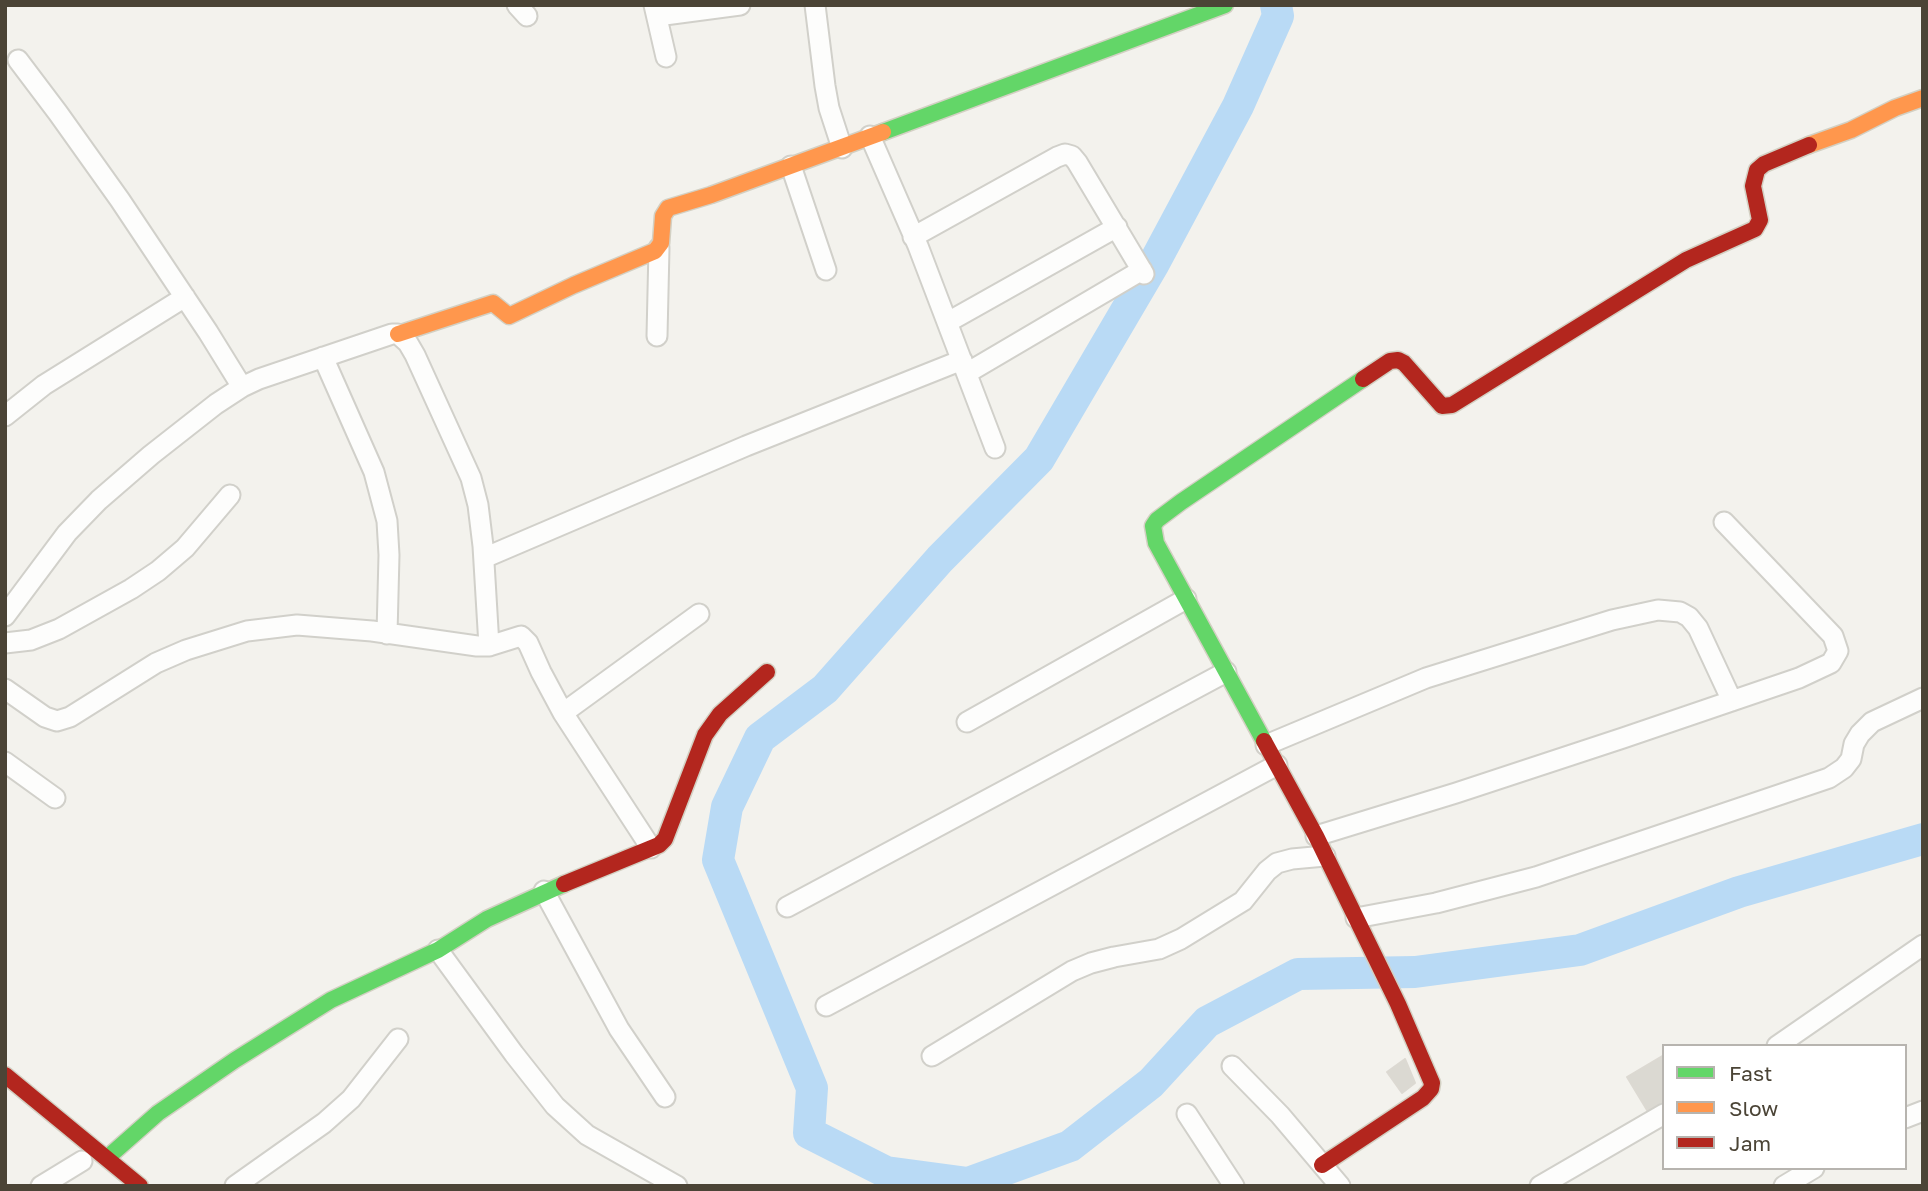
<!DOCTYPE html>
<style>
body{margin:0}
#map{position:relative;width:1928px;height:1191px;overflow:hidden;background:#f3f2ed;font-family:"Golos Text",sans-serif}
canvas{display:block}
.frame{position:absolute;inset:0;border:7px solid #4b4436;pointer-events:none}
.legend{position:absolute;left:1662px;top:1044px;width:245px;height:126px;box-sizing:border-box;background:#fff;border:2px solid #b7b4af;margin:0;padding:9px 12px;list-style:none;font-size:21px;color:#4b4436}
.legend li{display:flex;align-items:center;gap:14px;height:35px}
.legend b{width:35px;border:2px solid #b7b4af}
</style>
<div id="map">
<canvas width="1928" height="1191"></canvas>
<div class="frame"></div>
<ul class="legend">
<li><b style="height:9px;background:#63d668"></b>Fast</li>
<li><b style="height:9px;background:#ff974d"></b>Slow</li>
<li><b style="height:9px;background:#b3261e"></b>Jam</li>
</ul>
</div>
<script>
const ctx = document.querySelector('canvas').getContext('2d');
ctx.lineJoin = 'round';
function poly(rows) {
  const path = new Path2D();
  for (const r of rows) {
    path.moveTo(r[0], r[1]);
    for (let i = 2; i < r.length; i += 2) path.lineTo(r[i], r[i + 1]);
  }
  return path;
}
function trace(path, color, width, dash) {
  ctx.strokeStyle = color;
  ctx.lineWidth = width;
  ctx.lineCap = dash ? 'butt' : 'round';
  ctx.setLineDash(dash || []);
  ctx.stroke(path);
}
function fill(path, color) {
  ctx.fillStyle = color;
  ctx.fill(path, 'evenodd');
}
trace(poly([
 [1276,5,1278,16,1238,106,1153,265,1039,459,940,559,825,689,760,738,727,807,718,860,812,1088,809,1133,886,1172,968,1183,1070,1146,1151,1083,1207,1022,1298,974,1415,972,1580,950,1739,892,1923,839]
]), '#b9daf5', 32);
const building = poly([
 [1664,1055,1664,1102,1647,1110,1627,1077,1664,1055],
 [1405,1059,1415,1083,1402,1093,1387,1072,1405,1059]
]);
fill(building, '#dbd9d2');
trace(building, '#dcd9d2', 2);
const street = poly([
 [517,5,527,16],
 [654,5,666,57],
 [815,5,825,86,829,108,842,148],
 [657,16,740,5],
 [18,60,58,113,120,200,208,332,242,387],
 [870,136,918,246,995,448],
 [791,166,826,270],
 [913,237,1057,157,1065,154,1072,156,1077,162,1144,274],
 [948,322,1117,227],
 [657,336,659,248],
 [323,357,374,472,387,521,389,555,387,634],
 [967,373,1142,270],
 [5,416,44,385,185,297],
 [484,558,746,446,962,360],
 [5,616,67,533,99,500,151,455,216,404,242,387,259,379,392,334,398,334,408,343,415,355,471,478,478,505,483,546,489,646],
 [5,643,31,640,59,629,131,589,158,571,185,548,230,495],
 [5,689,45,717,57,721,70,717,156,663,186,650,247,631,297,625,372,631,477,646,489,646,521,636,528,643,541,672,563,713,651,848],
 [563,713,699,614],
 [967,722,1186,599],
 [1266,745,1426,678,1612,620,1658,610,1680,612,1689,617,1698,628,1732,701],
 [5,762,55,798],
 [1316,836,1456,793,1623,738,1799,678,1831,663,1838,651,1833,636,1724,522],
 [544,891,619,1029,665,1097],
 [787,907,1226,672],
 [1356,918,1436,903,1536,877,1829,778,1844,768,1851,759,1854,744,1860,734,1872,722,1923,698],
 [438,950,514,1054,555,1106,587,1135,677,1186],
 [826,1006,1277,765],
 [1777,1046,1923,945],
 [932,1056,1072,971,1091,963,1114,957,1159,949,1181,939,1243,901,1267,871,1277,863,1292,859,1325,856],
 [1232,1066,1280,1115,1340,1186],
 [1187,1114,1234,1186],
 [1905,1118,1923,1111],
 [41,1186,82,1161],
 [235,1186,324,1123,351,1099,398,1039],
 [1540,1186,1664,1114],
 [1784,1186,1814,1168]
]);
const fast = poly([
 [883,132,1225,5],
 [1264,741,1156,543,1153,526,1157,520,1181,502,1363,379],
 [107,1158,158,1113,235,1060,331,1000,438,950,487,919,564,884]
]);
const slow = poly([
 [1809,145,1851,130,1895,108,1923,98],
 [398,334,493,303,509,316,574,285,655,251,661,243,663,216,668,208,711,195,883,132]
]);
const jam = poly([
 [1363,379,1390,361,1398,360,1404,363,1442,406,1452,405,1686,260,1755,229,1760,220,1753,186,1757,170,1764,164,1809,145],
 [1264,741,1316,836,1398,1004,1432,1083,1431,1089,1423,1098,1322,1165],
 [564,884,659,845,665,839,705,735,720,714,767,672],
 [5,1075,140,1186]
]);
trace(street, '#d1d0ca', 23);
trace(fast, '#d3d0c3', 19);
trace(slow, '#d3d0c3', 19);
trace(jam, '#d3d0c3', 19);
trace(street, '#fdfdfc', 19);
trace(fast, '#63d668', 16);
trace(slow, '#ff974d', 16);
trace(jam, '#b3261e', 16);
</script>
